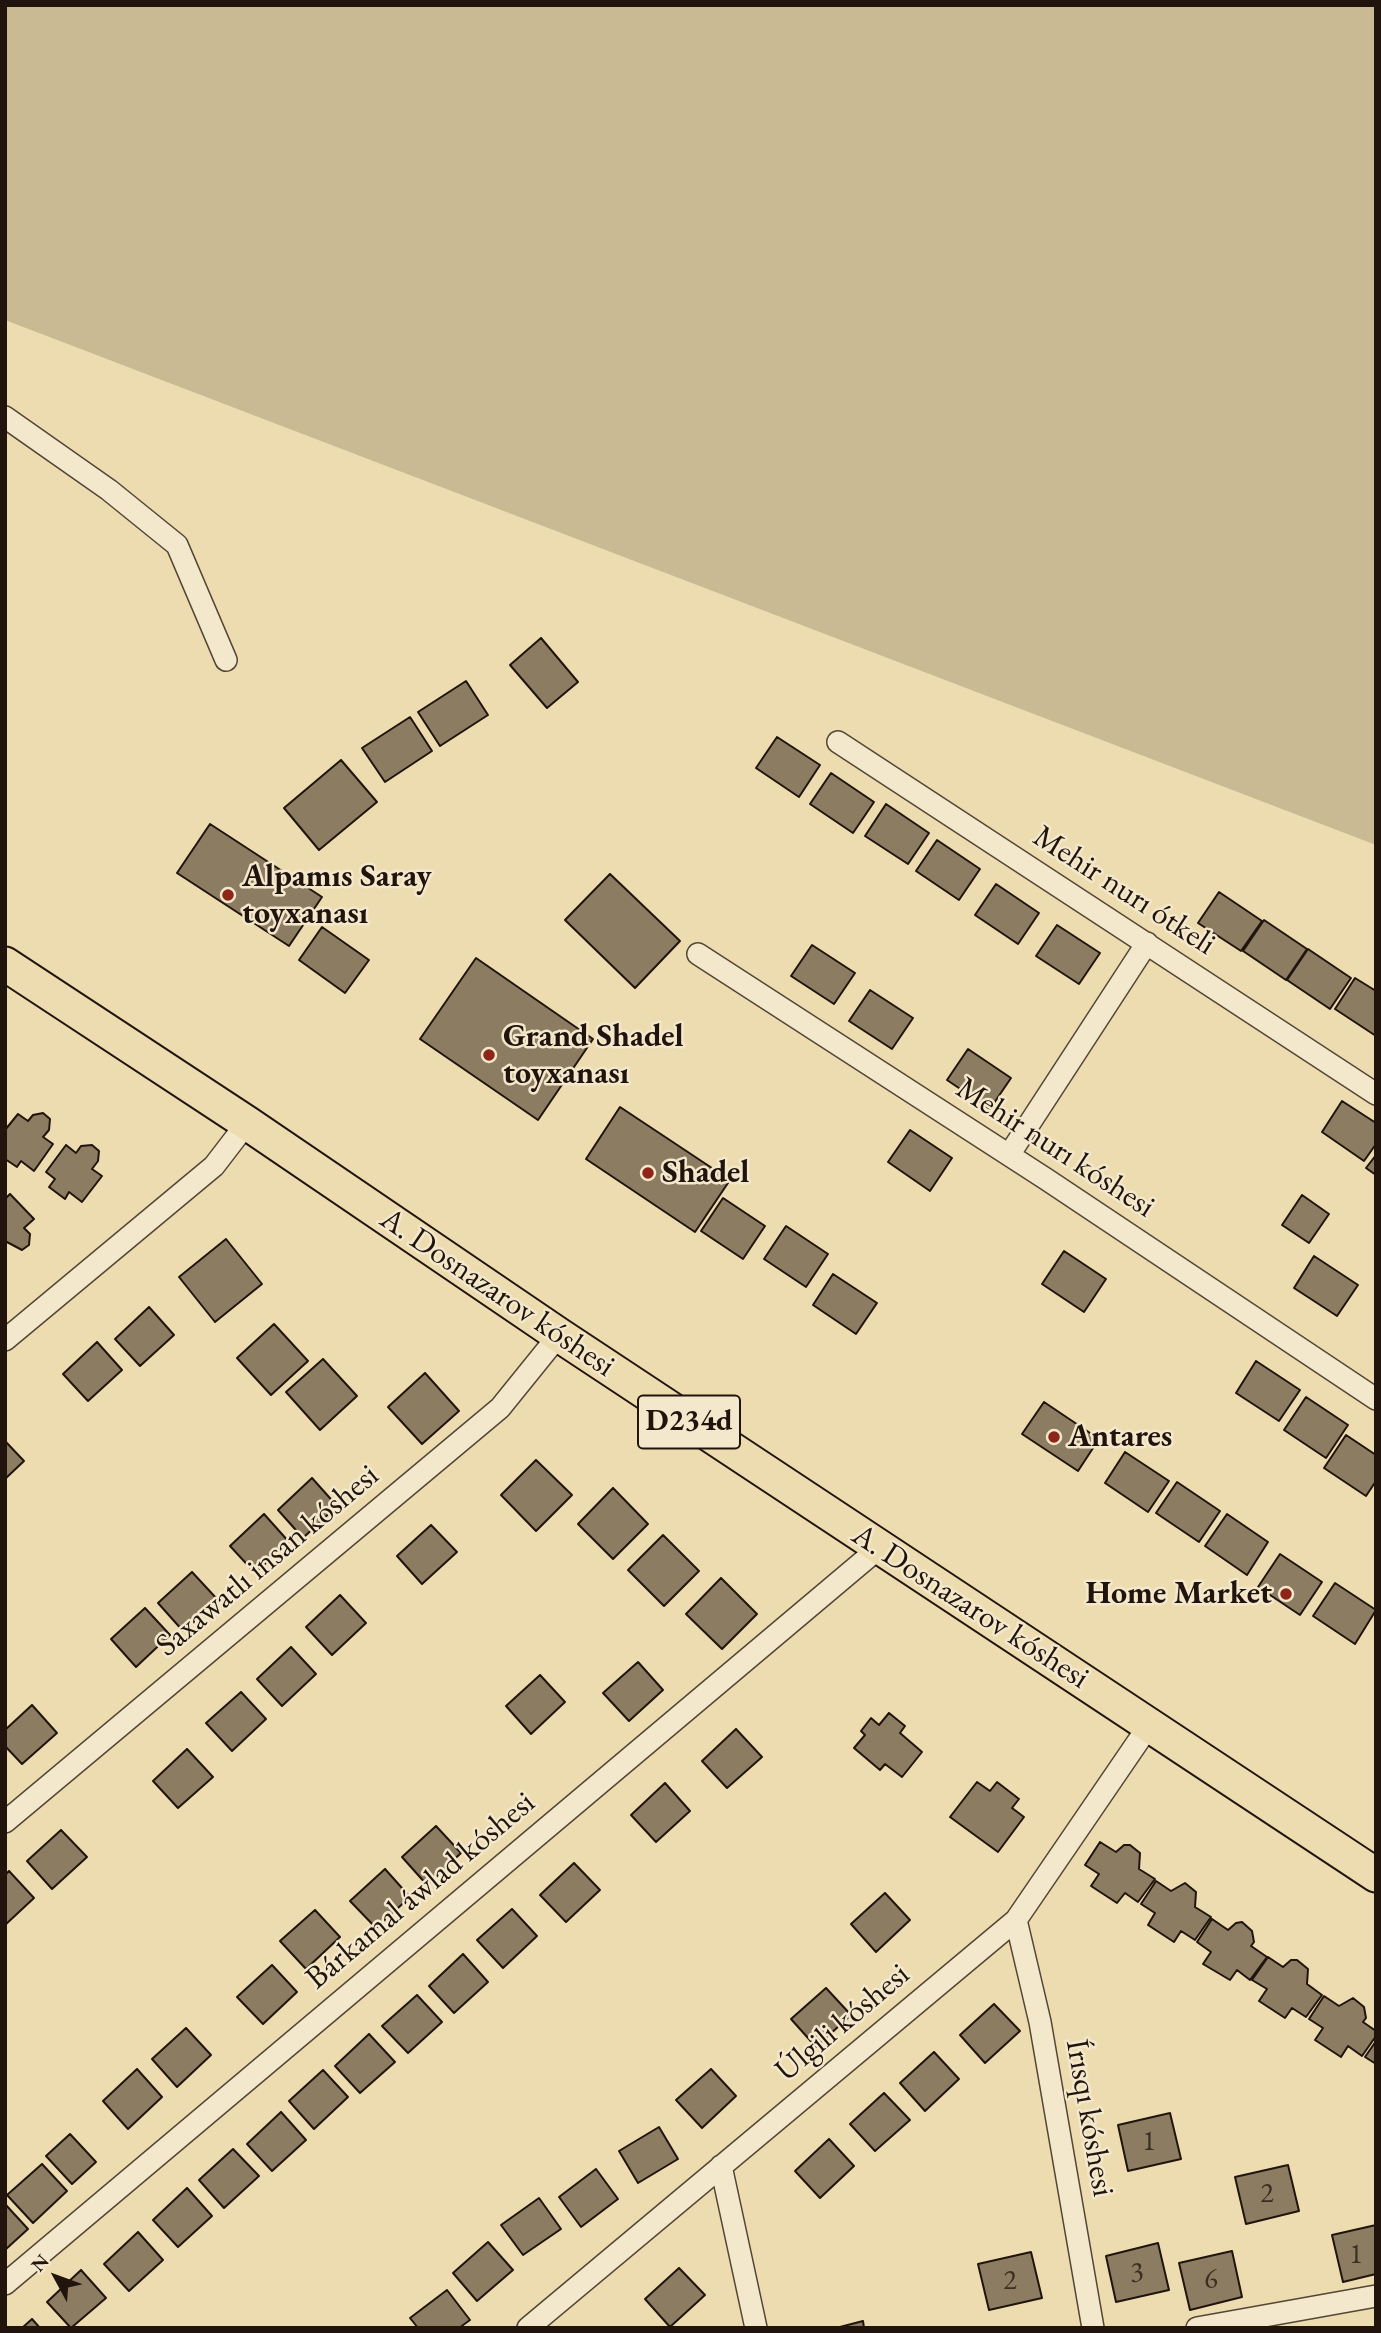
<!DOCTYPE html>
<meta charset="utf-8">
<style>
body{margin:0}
#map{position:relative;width:1381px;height:2333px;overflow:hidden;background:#eddcb0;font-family:"EB Garamond",serif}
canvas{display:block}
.frame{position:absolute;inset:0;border:7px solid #20140d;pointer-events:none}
.north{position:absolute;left:21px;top:2242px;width:70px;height:70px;-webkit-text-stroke:5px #f3e8cc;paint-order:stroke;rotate:311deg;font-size:19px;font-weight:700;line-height:28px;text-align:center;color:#20140d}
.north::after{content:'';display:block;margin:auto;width:24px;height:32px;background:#20140d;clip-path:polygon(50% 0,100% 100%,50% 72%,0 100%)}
</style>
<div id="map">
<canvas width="1381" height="2333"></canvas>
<div class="frame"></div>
<div class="north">N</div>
</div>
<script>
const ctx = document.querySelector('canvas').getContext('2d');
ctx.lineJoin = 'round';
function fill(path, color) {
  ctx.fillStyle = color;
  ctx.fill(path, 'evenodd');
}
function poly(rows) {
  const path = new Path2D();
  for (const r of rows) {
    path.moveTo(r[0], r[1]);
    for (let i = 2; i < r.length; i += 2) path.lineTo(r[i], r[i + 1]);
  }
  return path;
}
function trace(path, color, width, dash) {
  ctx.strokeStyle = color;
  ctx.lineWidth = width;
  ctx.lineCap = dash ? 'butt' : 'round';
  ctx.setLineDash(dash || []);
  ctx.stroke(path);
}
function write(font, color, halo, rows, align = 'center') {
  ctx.font = font + ' "EB Garamond",serif';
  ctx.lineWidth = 5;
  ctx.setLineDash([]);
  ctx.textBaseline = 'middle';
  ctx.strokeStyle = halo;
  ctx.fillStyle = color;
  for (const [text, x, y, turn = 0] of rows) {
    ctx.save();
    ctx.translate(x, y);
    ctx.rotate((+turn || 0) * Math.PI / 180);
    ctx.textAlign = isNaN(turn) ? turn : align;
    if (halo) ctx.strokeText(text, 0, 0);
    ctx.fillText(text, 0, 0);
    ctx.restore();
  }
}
fill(poly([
 [5,5,1376,5,1376,845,5,320]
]), '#caba94');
const building = poly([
 [541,638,578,682,547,708,510,665,541,638],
 [466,681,488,715,440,746,418,712,466,681],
 [410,717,432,751,385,782,362,748,410,717],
 [777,737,820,765,799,797,756,768,777,737],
 [341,760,377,802,319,850,284,808,341,760],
 [831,773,874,802,853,833,810,804,831,773],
 [886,804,929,833,908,864,865,836,886,804],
 [210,824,322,897,289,946,177,873,210,824],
 [937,840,980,869,959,900,916,871,937,840],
 [610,874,680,941,635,988,565,920,610,874],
 [996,884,1039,913,1018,944,975,915,996,884],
 [1219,892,1262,921,1241,951,1198,923,1219,892],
 [1264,920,1307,949,1286,980,1243,951,1264,920],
 [1057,925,1100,953,1079,984,1036,956,1057,925],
 [322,927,369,960,345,993,299,960,322,927],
 [812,945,855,973,834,1004,791,976,812,945],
 [1308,949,1351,978,1330,1009,1287,980,1308,949],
 [476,958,593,1039,538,1120,420,1039,476,958],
 [1355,978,1376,991,1376,1036,1335,1009,1355,978],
 [870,990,913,1018,892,1049,849,1021,870,990],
 [968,1049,1011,1078,990,1109,947,1080,968,1049],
 [1342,1101,1376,1123,1376,1144,1364,1161,1322,1132,1342,1101],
 [620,1107,730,1180,695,1232,586,1159,620,1107],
 [43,1113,50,1119,49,1130,43,1137,53,1144,34,1171,21,1161,17,1167,5,1159,5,1130,18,1114,28,1121,33,1115,43,1113],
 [910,1130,952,1158,930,1191,888,1162,910,1130],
 [66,1145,76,1153,81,1146,92,1145,99,1151,98,1161,92,1169,102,1176,82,1202,69,1192,65,1199,49,1187,55,1179,46,1172,66,1145],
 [1376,1155,1376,1175,1366,1168,1376,1155],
 [10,1194,34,1219,24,1228,30,1234,29,1245,22,1250,5,1241,5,1199,10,1194],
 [1302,1195,1329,1214,1309,1243,1282,1225,1302,1195],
 [723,1198,765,1226,743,1259,701,1231,723,1198],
 [786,1226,828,1254,806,1287,764,1259,786,1226],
 [226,1239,262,1284,215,1322,179,1277,226,1239],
 [1064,1251,1106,1279,1084,1312,1042,1284,1064,1251],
 [1314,1256,1358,1285,1337,1316,1294,1288,1314,1256],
 [833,1274,877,1303,856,1334,813,1305,833,1274],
 [149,1307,174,1335,140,1366,115,1339,149,1307],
 [274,1324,308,1361,271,1395,237,1358,274,1324],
 [97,1342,122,1370,88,1401,63,1374,97,1342],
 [323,1359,357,1396,320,1430,286,1392,323,1359],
 [1256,1361,1300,1390,1279,1421,1236,1393,1256,1361],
 [425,1373,459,1411,422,1444,388,1407,425,1373],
 [1306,1397,1348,1425,1326,1458,1284,1430,1306,1397],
 [1044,1402,1099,1439,1078,1471,1022,1434,1044,1402],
 [1346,1435,1376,1455,1376,1481,1366,1496,1324,1468,1346,1435],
 [5,1441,24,1461,5,1479,5,1441],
 [1125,1452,1169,1481,1148,1512,1105,1483,1125,1452],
 [536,1460,572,1495,536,1531,501,1495,536,1460],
 [312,1478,337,1506,303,1538,278,1510,312,1478],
 [1177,1482,1220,1511,1199,1542,1156,1513,1177,1482],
 [613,1488,648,1524,613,1559,578,1524,613,1488],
 [264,1514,289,1542,255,1573,230,1546,264,1514],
 [1227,1514,1268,1542,1247,1575,1205,1546,1227,1514],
 [431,1525,457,1552,422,1584,397,1556,431,1525],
 [663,1535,699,1571,664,1606,628,1570,663,1535],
 [1280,1554,1322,1582,1300,1615,1258,1587,1280,1554],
 [192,1572,217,1599,183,1631,158,1603,192,1572],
 [721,1578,757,1614,722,1649,686,1614,721,1578],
 [1335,1583,1376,1610,1355,1644,1313,1616,1335,1583],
 [340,1595,366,1623,332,1655,306,1627,340,1595],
 [145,1608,170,1635,136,1667,111,1639,145,1608],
 [291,1647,316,1674,282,1706,257,1679,291,1647],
 [638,1662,663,1690,629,1721,603,1693,638,1662],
 [540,1675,565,1702,531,1734,506,1706,540,1675],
 [241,1692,266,1719,232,1751,206,1723,241,1692],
 [32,1705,57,1733,22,1764,5,1746,5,1730,32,1705],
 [889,1713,905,1726,900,1733,922,1752,902,1777,885,1764,880,1770,854,1748,865,1735,861,1731,871,1718,879,1725,889,1713],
 [736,1729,762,1757,727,1788,702,1761,736,1729],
 [187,1749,213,1777,178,1808,153,1781,187,1749],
 [977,1782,990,1791,997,1782,1019,1799,1012,1808,1024,1817,998,1852,950,1817,977,1782],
 [665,1783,690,1811,656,1842,631,1815,665,1783],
 [436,1826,461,1853,427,1885,402,1857,436,1826],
 [61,1830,87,1857,52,1889,27,1861,61,1830],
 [1100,1842,1116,1852,1124,1845,1130,1845,1140,1853,1139,1869,1155,1879,1138,1902,1125,1893,1117,1903,1091,1886,1099,1874,1085,1865,1100,1842],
 [574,1863,600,1890,566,1922,540,1895,574,1863],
 [385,1869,410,1897,376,1928,350,1901,385,1869],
 [9,1871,34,1898,5,1925,5,1875,9,1871],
 [1156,1881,1171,1891,1185,1883,1196,1892,1195,1907,1211,1917,1195,1940,1181,1931,1174,1942,1148,1925,1155,1913,1141,1904,1156,1881],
 [885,1893,910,1920,876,1952,851,1924,885,1893],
 [512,1909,537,1936,503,1968,477,1940,512,1909],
 [315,1910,340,1937,306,1969,280,1941,315,1910],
 [1212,1919,1228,1930,1236,1923,1242,1922,1252,1931,1254,1942,1251,1946,1267,1957,1250,1980,1237,1970,1230,1980,1203,1964,1211,1952,1197,1942,1212,1919],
 [463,1954,488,1982,454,2013,429,1986,463,1954],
 [1268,1957,1283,1967,1291,1960,1297,1960,1308,1969,1307,1984,1322,1995,1306,2017,1292,2008,1285,2018,1259,2001,1267,1989,1252,1980,1268,1957],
 [272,1965,297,1992,263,2024,237,1997,272,1965],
 [826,1988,851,2015,816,2047,791,2019,826,1988],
 [417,1995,442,2022,408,2053,382,2026,417,1995],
 [1324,1996,1339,2006,1353,1998,1364,2007,1366,2018,1363,2022,1376,2031,1376,2036,1362,2056,1348,2046,1341,2057,1315,2040,1323,2028,1309,2019,1324,1996],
 [994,2004,1020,2031,985,2063,960,2035,994,2004],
 [186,2028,211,2055,177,2087,152,2059,186,2028],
 [369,2034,395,2062,360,2093,335,2066,369,2034],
 [1376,2041,1376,2064,1365,2057,1376,2041],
 [934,2052,959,2079,925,2111,900,2083,934,2052],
 [137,2069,162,2097,128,2129,103,2101,137,2069],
 [711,2069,736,2096,702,2128,676,2100,711,2069],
 [323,2070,348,2097,314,2129,289,2101,323,2070],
 [884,2093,910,2120,875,2151,850,2124,884,2093],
 [281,2112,306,2140,272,2171,247,2144,281,2112],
 [1170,2113,1181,2159,1128,2171,1118,2125,1170,2113],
 [659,2127,678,2159,638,2183,619,2151,659,2127],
 [70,2134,96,2162,72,2184,46,2156,70,2134],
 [829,2139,854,2166,820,2198,795,2171,829,2139],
 [233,2149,259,2176,224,2208,199,2180,233,2149],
 [42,2164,67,2191,33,2223,7,2195,42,2164],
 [1288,2165,1299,2211,1246,2224,1235,2177,1288,2165],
 [596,2169,618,2199,581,2227,559,2197,596,2169],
 [187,2188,212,2216,178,2247,153,2220,187,2188],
 [539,2198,561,2229,523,2255,501,2225,539,2198],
 [5,2204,28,2229,5,2250,5,2204],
 [1376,2225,1376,2274,1343,2282,1332,2235,1376,2225],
 [138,2232,163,2260,129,2291,104,2264,138,2232],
 [488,2242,513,2270,477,2301,453,2273,488,2242],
 [1158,2243,1169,2290,1116,2302,1106,2256,1158,2243],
 [1232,2251,1242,2297,1190,2310,1179,2263,1232,2251],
 [1031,2252,1042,2298,989,2310,978,2264,1031,2252],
 [679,2268,705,2295,670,2327,645,2299,679,2268],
 [81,2270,106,2298,71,2328,47,2302,81,2270],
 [447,2290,470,2320,459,2328,418,2328,410,2318,447,2290],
 [32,2319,40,2328,22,2328,32,2319],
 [863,2321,864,2328,836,2328,863,2321]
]);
fill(building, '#8b7c62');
trace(building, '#20140d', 2);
const minor = poly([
 [5,417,109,490,177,545,226,660],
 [838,742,1376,1094],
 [698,954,1046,1179,1376,1399],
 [1009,1155,1147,943],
 [5,1340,214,1166,247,1123],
 [5,1822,500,1408,559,1335],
 [1016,1920,1040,2022,1093,2328],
 [721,2166,756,2328],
 [5,2284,879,1548],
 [528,2328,1016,1920,1150,1724],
 [1197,2328,1376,2296]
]);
const primary = poly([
 [5,964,247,1123,559,1335,1376,1875]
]);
trace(minor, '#534636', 24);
trace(primary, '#20140d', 37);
trace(minor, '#f3e8cc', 21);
trace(primary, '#eddcb0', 33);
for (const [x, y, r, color] of [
 [228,895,7,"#8f2418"],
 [489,1055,7,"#8f2418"],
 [648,1173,7,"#8f2418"],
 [1054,1437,7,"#8f2418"],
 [1286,1594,7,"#8f2418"]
]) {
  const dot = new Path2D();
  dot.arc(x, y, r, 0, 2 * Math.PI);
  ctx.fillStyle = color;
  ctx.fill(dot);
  trace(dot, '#f3e8cc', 2.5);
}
write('28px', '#3b2e22', null, [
 ["1",1149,2142],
 ["2",1267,2194],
 ["1",1356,2255],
 ["3",1137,2273],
 ["6",1211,2280],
 ["2",1010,2281]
]);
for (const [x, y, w] of [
 [689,1422,102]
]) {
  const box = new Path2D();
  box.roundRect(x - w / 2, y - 26.5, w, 53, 5);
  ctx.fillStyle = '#f3e8cc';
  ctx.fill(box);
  trace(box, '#20140d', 2);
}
write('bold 30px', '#20140d', null, [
 ["D234d",689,1422]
]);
write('bold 32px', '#20140d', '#f3e8cc', [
 ["Alpamıs Saray",242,877],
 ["toyxanası",242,914],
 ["Grand Shadel",503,1037],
 ["toyxanası",503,1074],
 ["Shadel",662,1173],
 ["Antares",1068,1437],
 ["Home Market",1272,1594,"right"]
], 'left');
write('32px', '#20140d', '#f3e8cc', [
 ["Mehir nurı ótkeli",1124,891,33],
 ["Mehir nurı kóshesi",1055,1148,33],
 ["A. Dosnazarov kóshesi",497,1293,34],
 ["Saxawatlı insan kóshesi",268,1561,-40],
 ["A. Dosnazarov kóshesi",970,1607,33],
 ["Bárkamal áwlad kóshesi",421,1891,-40],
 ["Úlgili kóshesi",843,2023,-40],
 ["Írısqı kóshesi",1089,2118,80]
]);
</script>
